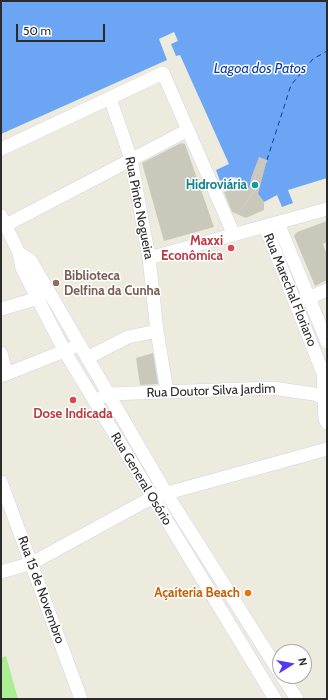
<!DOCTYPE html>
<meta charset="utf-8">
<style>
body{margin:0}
#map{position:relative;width:328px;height:700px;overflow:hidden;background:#edebdd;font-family:Cabin,sans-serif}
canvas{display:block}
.frame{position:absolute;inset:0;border:2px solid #2b2b2b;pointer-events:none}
.north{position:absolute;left:272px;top:644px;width:40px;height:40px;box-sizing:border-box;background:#fff;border:1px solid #aaa;border-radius:50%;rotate:79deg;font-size:11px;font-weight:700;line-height:16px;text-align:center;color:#2b2b2b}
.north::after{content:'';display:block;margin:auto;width:14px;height:18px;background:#5138ff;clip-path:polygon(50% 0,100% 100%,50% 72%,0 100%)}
.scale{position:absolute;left:16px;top:24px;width:89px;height:18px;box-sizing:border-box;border:2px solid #2b2b2b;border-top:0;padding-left:5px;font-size:12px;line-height:14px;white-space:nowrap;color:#2b2b2b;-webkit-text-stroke:3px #fff;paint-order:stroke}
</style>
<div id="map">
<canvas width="328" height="700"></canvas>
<div class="frame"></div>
<div class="north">N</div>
<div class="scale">50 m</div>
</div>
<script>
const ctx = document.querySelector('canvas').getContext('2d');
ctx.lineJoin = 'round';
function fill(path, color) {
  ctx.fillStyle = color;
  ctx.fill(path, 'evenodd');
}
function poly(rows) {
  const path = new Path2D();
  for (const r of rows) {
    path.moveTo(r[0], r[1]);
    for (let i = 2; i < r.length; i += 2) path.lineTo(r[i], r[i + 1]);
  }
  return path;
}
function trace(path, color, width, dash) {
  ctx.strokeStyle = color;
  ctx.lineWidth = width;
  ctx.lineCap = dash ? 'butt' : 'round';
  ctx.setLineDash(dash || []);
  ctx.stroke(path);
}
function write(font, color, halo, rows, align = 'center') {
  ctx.font = font + ' Cabin,sans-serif';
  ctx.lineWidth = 3;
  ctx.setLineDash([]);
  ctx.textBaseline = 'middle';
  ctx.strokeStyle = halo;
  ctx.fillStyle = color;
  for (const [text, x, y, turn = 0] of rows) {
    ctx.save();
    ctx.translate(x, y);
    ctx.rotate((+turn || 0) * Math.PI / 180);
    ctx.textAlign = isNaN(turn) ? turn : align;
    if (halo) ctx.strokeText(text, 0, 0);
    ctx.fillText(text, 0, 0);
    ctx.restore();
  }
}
fill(poly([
 [6,656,18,699,1,699,1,658]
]), '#aaed93');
fill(poly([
 [6,1,327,1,327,178,288,190,293,203,282,207,277,195,264,202,258,194,249,189,235,177,220,181,216,170,229,164,180,55,176,56,171,44,178,41,174,32,159,39,167,60,1,134,1,3]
]), '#6ca5f3');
trace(poly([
 [267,160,291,85,313,59,327,51]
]), '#093da1', 1, [5, 4]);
fill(poly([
 [181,143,185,144,214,227,164,241,142,163],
 [259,157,267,160,258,194,264,202,264,210,246,218,232,212,224,192,234,189,249,189,251,178],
 [327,221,327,242,323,244,327,255,327,280,315,286,294,236,297,232],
 [153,353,158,384,140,385,136,358]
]), '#c9c8bb');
const street = poly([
 [110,98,131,159,149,258,157,331,167,391],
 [1,149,163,73,234,235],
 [1,216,19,253,22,268,65,352,275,699],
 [278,223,327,342],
 [6,225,188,130],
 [265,226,323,373,325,419,327,423],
 [19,253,31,261,166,493,280,673],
 [149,258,327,209],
 [301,301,327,290],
 [1,309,39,298],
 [1,353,6,374],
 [87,358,128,337,157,331],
 [1,376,72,348],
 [102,397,108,394,272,388,314,394,327,399],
 [1,482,81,699],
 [1,572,32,563,153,497,327,449],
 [282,676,297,699]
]);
trace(street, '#d4d2e4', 14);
trace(poly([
 [238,214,254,191,255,175,267,160]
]), '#ccc', 2, [3, 2]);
trace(street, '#fff', 13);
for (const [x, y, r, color] of [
 [255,185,4,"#0f9aa8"],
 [231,248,4,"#e0444e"],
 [56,283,4,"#8d6e63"],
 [73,400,4,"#e0444e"],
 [248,593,4,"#e8710a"]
]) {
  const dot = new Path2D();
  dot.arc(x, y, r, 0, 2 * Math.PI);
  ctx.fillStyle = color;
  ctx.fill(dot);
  trace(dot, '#fff', 1.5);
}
write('bold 13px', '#0d838f', '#fff', [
 ["Hidroviária",247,185]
], 'right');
write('13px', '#2b2b2b', '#fff', [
 ["Rua Pinto Nogueira",139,208,79],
 ["Rua Marechal Floriano",290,290,68],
 ["Rua Doutor Silva Jardim",211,391,-2],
 ["Rua General Osório",141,479,59],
 ["Rua 15 de Novembro",41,590,70]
]);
write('bold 13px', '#be3a42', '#fff', [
 ["Maxxi",223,241],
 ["Econômica",223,256],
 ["Dose Indicada",73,414,"center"]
], 'right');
write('bold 13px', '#785e54', '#fff', [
 ["Biblioteca",64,276],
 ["Delfina da Cunha",64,291]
], 'left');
write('bold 13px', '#c56008', '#fff', [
 ["Açaíteria Beach",240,593]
], 'right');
write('italic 14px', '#093da1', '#fff', [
 ["Lagoa dos Patos",260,69]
]);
</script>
